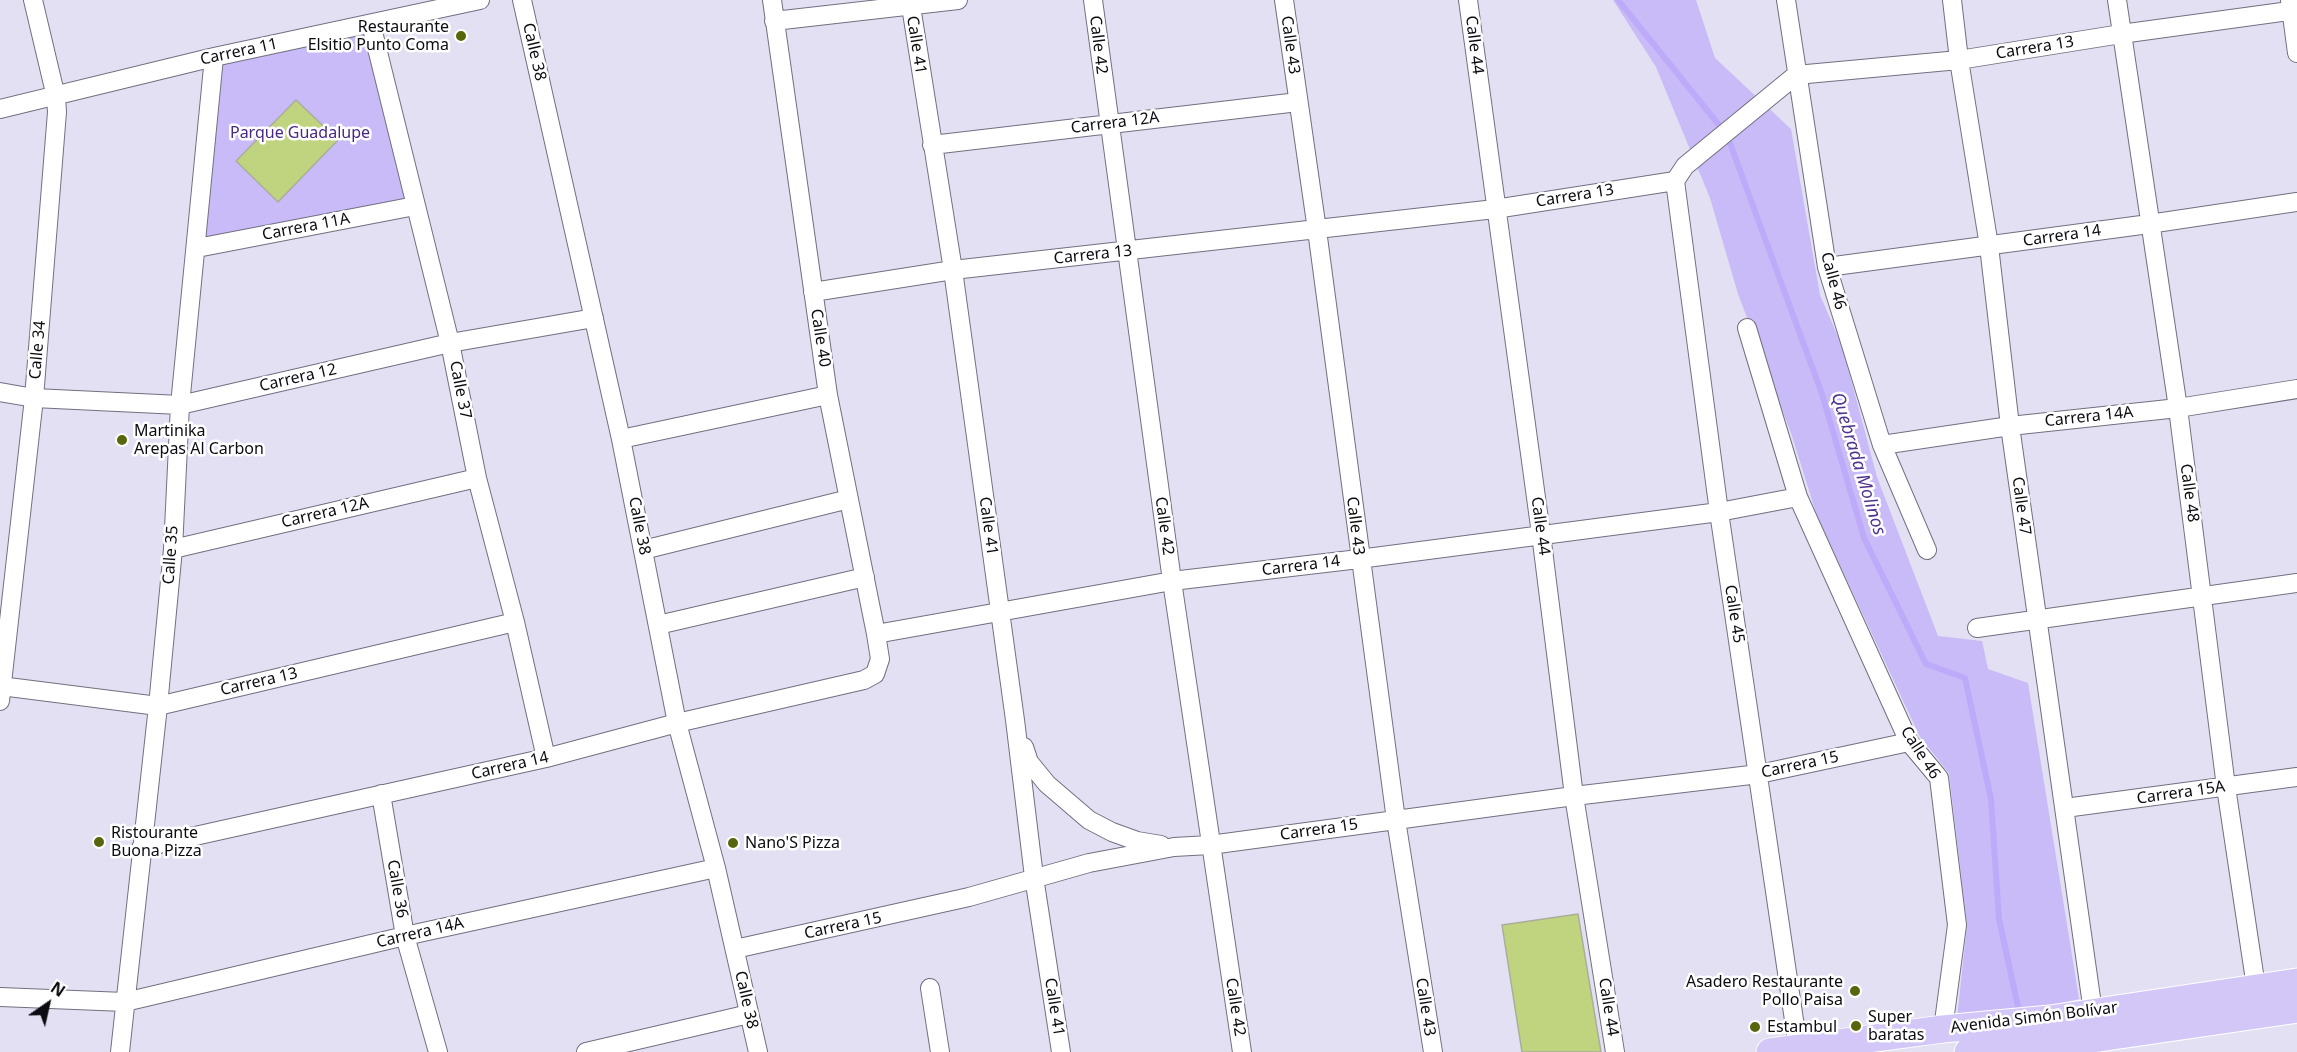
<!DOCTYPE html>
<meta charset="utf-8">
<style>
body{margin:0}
#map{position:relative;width:2297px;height:1052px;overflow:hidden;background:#e3e0f3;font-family:"Noto Sans",sans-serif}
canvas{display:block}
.north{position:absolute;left:18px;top:974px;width:60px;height:60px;-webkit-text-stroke:4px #fff;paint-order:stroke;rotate:34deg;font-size:16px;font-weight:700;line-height:24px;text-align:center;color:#0c0b11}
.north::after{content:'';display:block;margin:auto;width:21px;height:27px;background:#0c0b11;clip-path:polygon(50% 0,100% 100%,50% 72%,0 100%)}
</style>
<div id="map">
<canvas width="2297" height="1052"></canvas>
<div class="north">N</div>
</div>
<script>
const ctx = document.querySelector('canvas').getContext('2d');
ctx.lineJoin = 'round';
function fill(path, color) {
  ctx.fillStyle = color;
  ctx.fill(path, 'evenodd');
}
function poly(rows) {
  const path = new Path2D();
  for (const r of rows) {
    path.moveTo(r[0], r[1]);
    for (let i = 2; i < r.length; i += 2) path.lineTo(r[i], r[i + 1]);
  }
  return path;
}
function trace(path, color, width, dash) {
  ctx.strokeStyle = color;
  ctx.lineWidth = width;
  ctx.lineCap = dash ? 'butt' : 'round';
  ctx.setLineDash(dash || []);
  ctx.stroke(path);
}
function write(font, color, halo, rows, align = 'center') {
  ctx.font = font + ' "Noto Sans",sans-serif';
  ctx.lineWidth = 5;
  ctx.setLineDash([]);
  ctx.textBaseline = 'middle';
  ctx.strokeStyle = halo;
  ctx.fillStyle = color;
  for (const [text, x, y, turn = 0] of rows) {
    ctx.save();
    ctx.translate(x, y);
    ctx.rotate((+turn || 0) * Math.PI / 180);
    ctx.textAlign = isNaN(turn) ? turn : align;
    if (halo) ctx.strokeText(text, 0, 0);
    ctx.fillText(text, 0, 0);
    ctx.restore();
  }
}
fill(poly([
 [1613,0,1696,0,1715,58,1791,129,1820,295,1842,346,1877,477,1938,636,1982,641,1988,669,2028,683,2079,999,1956,1028,1967,925,1949,773,1920,737,1817,516,1791,433,1738,294,1710,198,1656,67],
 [371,24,415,206,197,248,214,57]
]), '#c8bbf7');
trace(poly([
 [1618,0,1727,135,1822,394,1864,538,1926,664,1965,678,1991,799,1999,919,2020,1016]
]), '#bdabfa', 6);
const building = poly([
 [296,100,338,140,278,202,236,161,296,100],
 [1578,914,1601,1052,1522,1052,1502,925,1578,914]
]);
fill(building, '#c0d37e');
trace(building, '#a9ae9c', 1.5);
const street = poly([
 [522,0,621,439,677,723,716,868,758,1052],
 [910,0,953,270,1015,720,1034,877,1061,1052],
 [1093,0,1172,581,1242,1052],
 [1284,0,1317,230,1396,820,1433,1052],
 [1468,0,1541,534,1574,796,1615,1052],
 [1786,0,1827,267,1882,445,1927,550],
 [1952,0,1959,60,1989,246,2010,426,2093,1012],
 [2117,0,2178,408,2226,787,2256,987],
 [2290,0,2297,53],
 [774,21,958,0],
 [371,24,450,343,477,478,515,622,546,758],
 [0,109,214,57,480,0],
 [932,145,1298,102],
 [1675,181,1719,512,1798,1047],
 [197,248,415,206],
 [1827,267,2149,224,2297,202],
 [813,292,953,270,1495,209,1675,181,1685,166,1796,75,1959,60,2121,34,2297,10],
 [1747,328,1798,497,1909,742,1939,778,1957,925,1943,1029],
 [0,392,34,398,180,405,450,343,594,318],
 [621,439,828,395],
 [1882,445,2010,426,2178,408,2297,389],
 [173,549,477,478],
 [643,550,849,499],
 [658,625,865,577],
 [1977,628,2297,583],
 [876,634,1172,581,1359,559,1719,512,1798,497],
 [0,686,158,706,515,622],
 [0,701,34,398,57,112,56,97,33,0],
 [1024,747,1029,762,1047,784,1089,820,1112,832,1137,841,1161,845],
 [381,794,405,936,438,1052],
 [2065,808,2297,777],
 [141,848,546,758,677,723,864,680,875,674,880,659,876,634,828,395,772,0],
 [735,949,969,897,1089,863,1174,847,1210,845,1574,796,1759,774,1909,742],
 [930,988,940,1052],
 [0,997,125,1002,405,936,716,868],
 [120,1052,158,706,173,549,180,405,214,57],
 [586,1052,749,1014]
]);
const primary = poly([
 [1770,1052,1943,1029,2050,1019,2297,982],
 [1968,1052,2099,1038,2297,1009]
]);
trace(street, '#726f80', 20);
trace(primary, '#fff', 29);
trace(street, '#fff', 18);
trace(primary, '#d3c7f8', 27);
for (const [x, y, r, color] of [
 [461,36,6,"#57660c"],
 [122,440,6,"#57660c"],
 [99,842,6,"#57660c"],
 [733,843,6,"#57660c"],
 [1855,991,6,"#57660c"],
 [1856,1026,6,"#57660c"],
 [1755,1027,6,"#57660c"]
]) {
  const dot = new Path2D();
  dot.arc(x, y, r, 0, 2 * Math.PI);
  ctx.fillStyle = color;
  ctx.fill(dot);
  trace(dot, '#fff', 2);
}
write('16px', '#0c0b11', '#fff', [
 ["Restaurante",449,27,"right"],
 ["Elsitio Punto Coma",449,45,"right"],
 ["Martinika",134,431],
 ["Arepas Al Carbon",134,449],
 ["Ristourante",111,833],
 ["Buona Pizza",111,851],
 ["Nano'S Pizza",745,843],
 ["Asadero Restaurante",1843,982,"right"],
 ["Pollo Paisa",1843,1000,"right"],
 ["Super",1868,1017],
 ["baratas",1868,1035],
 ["Estambul",1767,1027]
], 'left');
write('16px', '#0c0b11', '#fff', [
 ["Calle 41",916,45,81],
 ["Calle 42",1098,45,83],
 ["Calle 43",1290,45,82],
 ["Calle 44",1474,45,83],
 ["Carrera 13",2035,48,-9],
 ["Carrera 11",239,52,-12],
 ["Calle 38",534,52,77],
 ["Carrera 12A",1115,123,-7],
 ["Carrera 13",1575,196,-9],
 ["Carrera 11A",306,227,-11],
 ["Carrera 14",2062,236,-8],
 ["Carrera 13",1093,255,-6],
 ["Calle 46",1833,281,75],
 ["Calle 40",820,338,81],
 ["Calle 34",38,350,-85],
 ["Carrera 12",298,378,-13],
 ["Calle 37",460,390,79],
 ["Carrera 14A",2089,417,-6],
 ["Calle 48",2189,493,82],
 ["Calle 47",2021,506,82],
 ["Carrera 12A",325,513,-13],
 ["Calle 38",639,526,79],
 ["Calle 41",988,526,82],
 ["Calle 42",1164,526,82],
 ["Calle 43",1355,526,83],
 ["Calle 44",1540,526,82],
 ["Calle 35",171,555,-86],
 ["Carrera 14",1301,566,-7],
 ["Calle 45",1734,614,81],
 ["Carrera 13",259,682,-13],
 ["Calle 46",1920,753,57],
 ["Carrera 15",1800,765,-12],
 ["Carrera 14",510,766,-13],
 ["Carrera 15A",2181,793,-8],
 ["Carrera 15",1319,830,-8],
 ["Calle 36",397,889,80],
 ["Carrera 15",843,926,-12],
 ["Carrera 14A",420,933,-13],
 ["Calle 38",746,1000,77],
 ["Calle 41",1054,1007,81],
 ["Calle 42",1235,1007,81],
 ["Calle 43",1425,1007,81],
 ["Calle 44",1608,1007,81],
 ["Avenida Simón Bolívar",2034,1018,-7]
]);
write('16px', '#472882', '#fff', [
 ["Parque Guadalupe",300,133]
]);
write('italic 18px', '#51348e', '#fff', [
 ["Quebrada Molinos",1858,464,73]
]);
</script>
